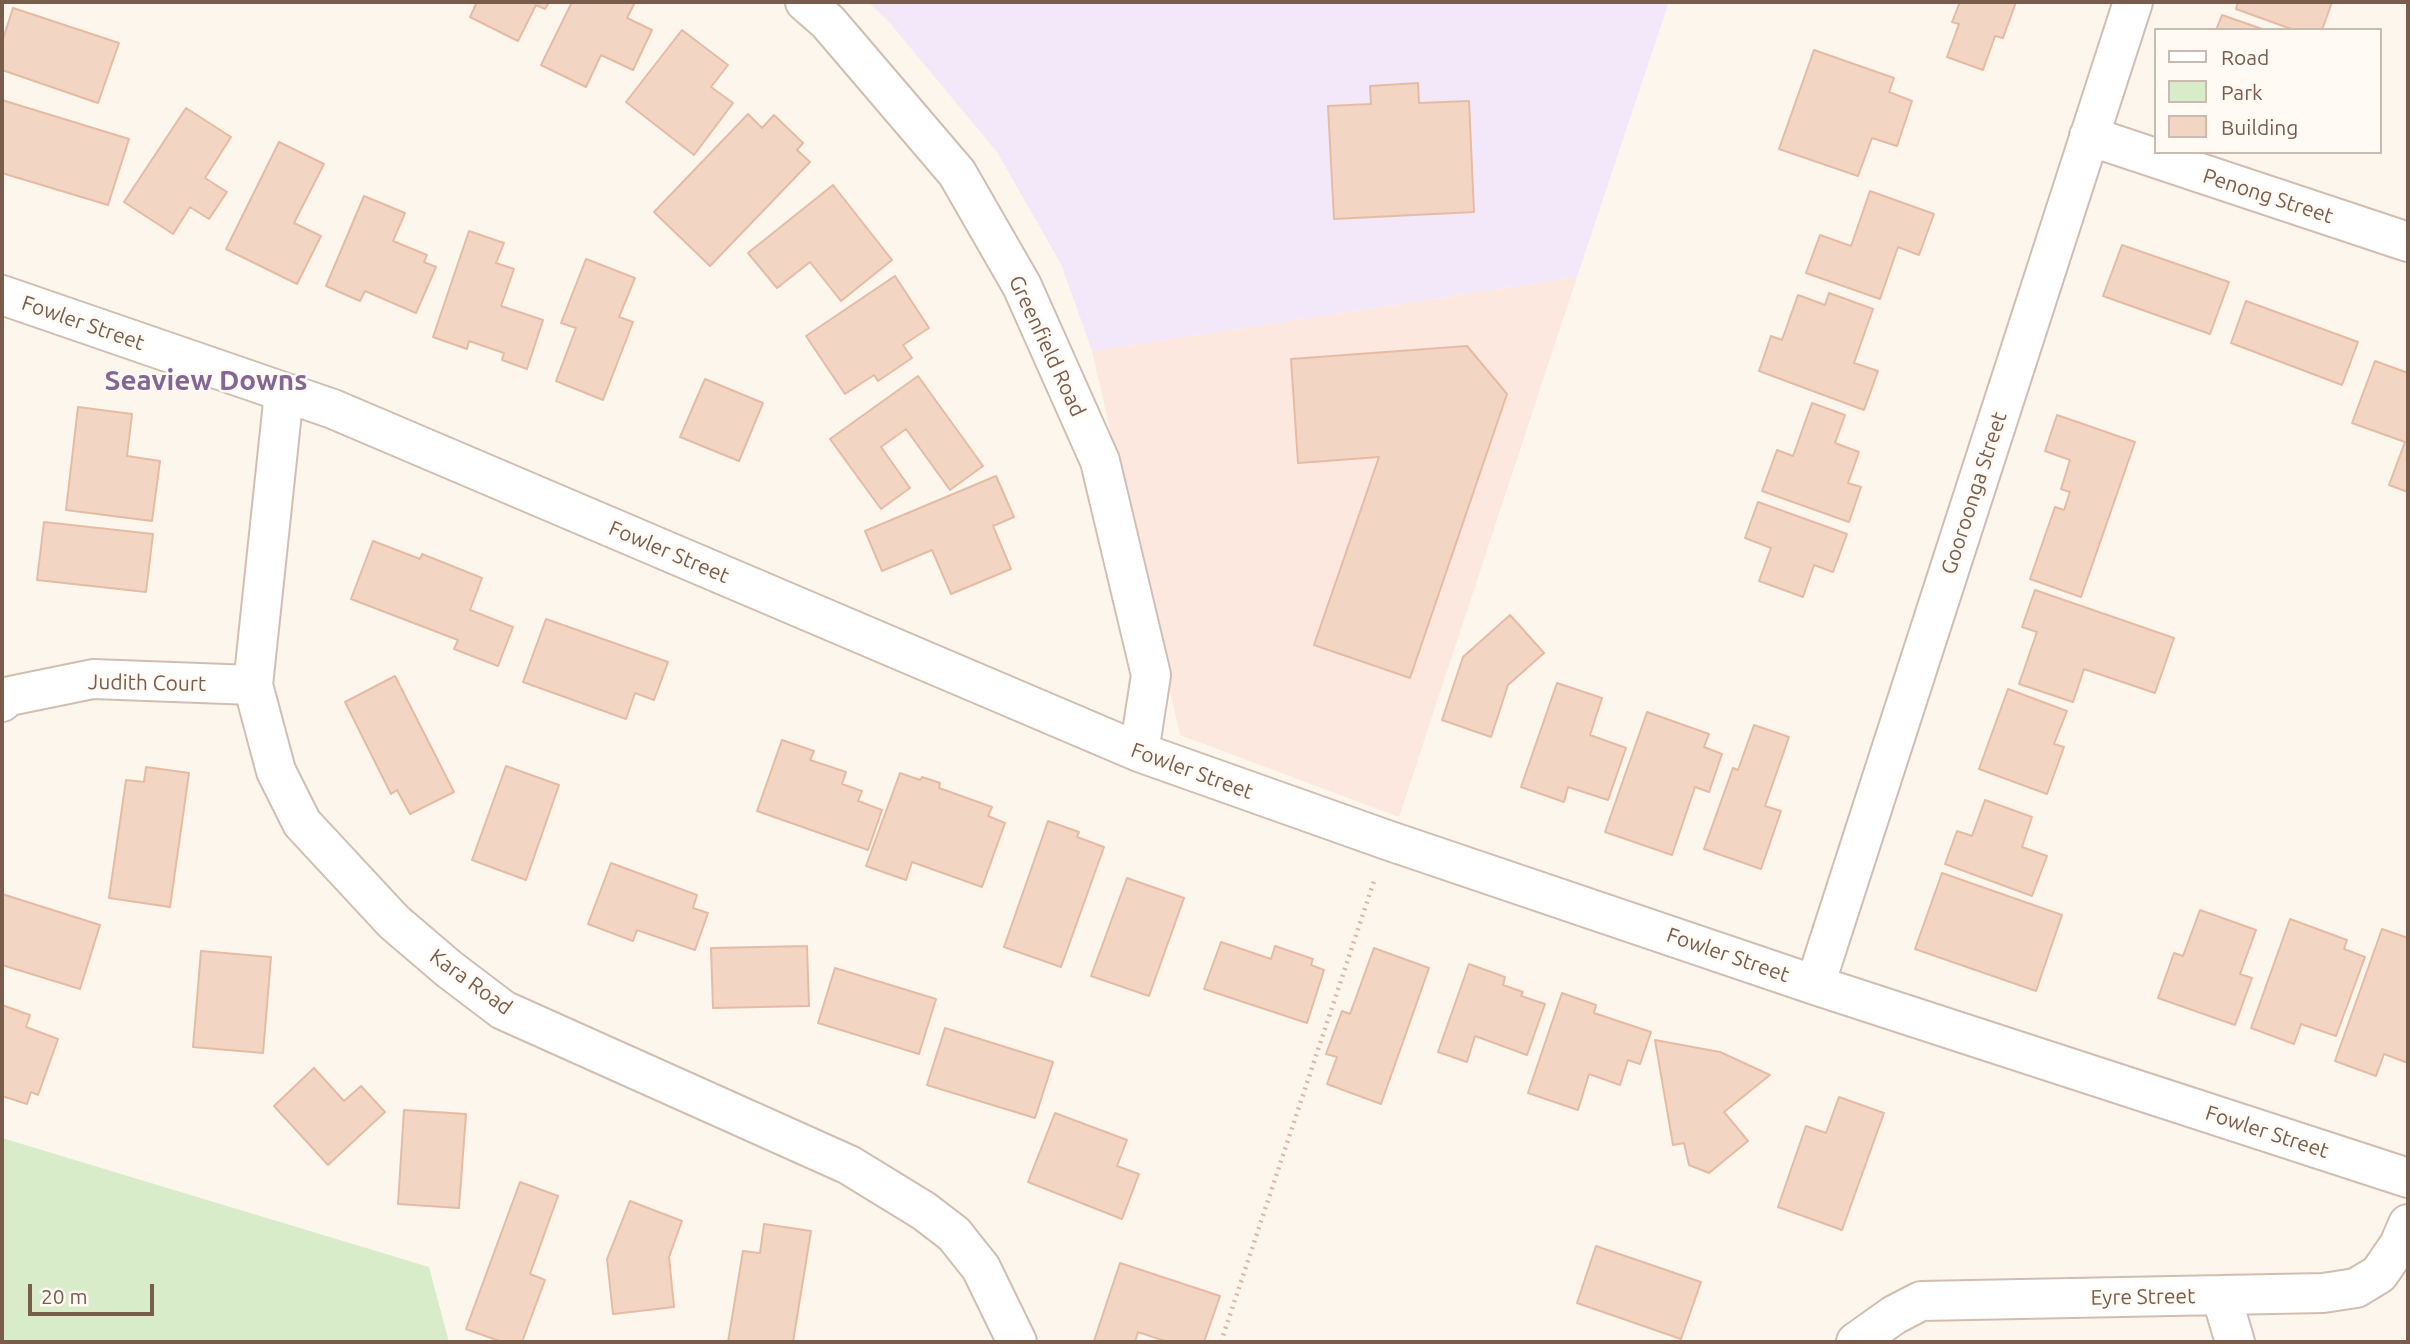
<!DOCTYPE html>
<style>
body{margin:0}
#map{position:relative;width:2410px;height:1344px;overflow:hidden;background:#fdf6ec;font-family:Ubuntu,sans-serif}
canvas{display:block}
.frame{position:absolute;inset:0;border:4px solid #7a5c4d;pointer-events:none}
.legend{position:absolute;left:2154px;top:28px;width:228px;height:126px;box-sizing:border-box;background:#fffaf3;border:2px solid #cabbb1;margin:0;padding:9px 12px;list-style:none;font-size:21px;color:#7a5c4d}
.legend li{display:flex;align-items:center;gap:14px;height:35px}
.legend b{width:35px;border:2px solid #cabbb1}
.scale{position:absolute;left:28px;top:1284px;width:126px;height:32px;box-sizing:border-box;border:4px solid #7a5c4d;border-top:0;padding-left:9px;font-size:21px;line-height:24px;white-space:nowrap;color:#7a5c4d;-webkit-text-stroke:5px #fffaf3;paint-order:stroke}
</style>
<div id="map">
<canvas width="2410" height="1344"></canvas>
<div class="frame"></div>
<ul class="legend">
<li><b style="height:9px;background:#fff"></b>Road</li>
<li><b style="height:19px;background:#d8ecc9"></b>Park</li>
<li><b style="height:19px;background:#f3d5c3"></b>Building</li>
</ul>
<div class="scale">20 m</div>
</div>
<script>
const ctx = document.querySelector('canvas').getContext('2d');
ctx.lineJoin = 'round';
function fill(path, color) {
  ctx.fillStyle = color;
  ctx.fill(path, 'evenodd');
}
function poly(rows) {
  const path = new Path2D();
  for (const r of rows) {
    path.moveTo(r[0], r[1]);
    for (let i = 2; i < r.length; i += 2) path.lineTo(r[i], r[i + 1]);
  }
  return path;
}
function trace(path, color, width, dash) {
  ctx.strokeStyle = color;
  ctx.lineWidth = width;
  ctx.lineCap = dash ? 'butt' : 'round';
  ctx.setLineDash(dash || []);
  ctx.stroke(path);
}
function write(font, color, halo, rows, align = 'center') {
  ctx.font = font + ' Ubuntu,sans-serif';
  ctx.lineWidth = 5;
  ctx.setLineDash([]);
  ctx.textBaseline = 'middle';
  ctx.strokeStyle = halo;
  ctx.fillStyle = color;
  for (const [text, x, y, turn = 0] of rows) {
    ctx.save();
    ctx.translate(x, y);
    ctx.rotate((+turn || 0) * Math.PI / 180);
    ctx.textAlign = isNaN(turn) ? turn : align;
    if (halo) ctx.strokeText(text, 0, 0);
    ctx.fillText(text, 0, 0);
    ctx.restore();
  }
}
fill(poly([
 [1577,277,1399,817,1180,735,1092,351]
]), '#fde8e0');
fill(poly([
 [868,2,1669,2,1577,277,1092,351,1061,264,997,152,889,22]
]), '#f3e8fa');
fill(poly([
 [2,1138,429,1267,449,1342,2,1342]
]), '#d8ecc9');
const building = poly([
 [477,2,549,2,545,9,536,5,518,41,470,17,477,2],
 [572,2,635,2,627,18,652,30,633,70,601,55,586,87,541,65,572,2],
 [1960,2,2016,2,2003,38,1995,36,1983,70,1947,57,1959,24,1952,22,1960,2],
 [2238,2,2332,2,2322,30,2294,30,2236,9,2238,2],
 [13,8,119,43,98,103,2,70,2,42,13,8],
 [2222,15,2265,30,2216,30,2222,15],
 [682,30,728,65,711,87,733,103,694,155,626,102,682,30],
 [1814,50,1894,78,1889,92,1912,101,1897,146,1872,138,1858,176,1779,149,1814,50],
 [1418,83,1419,103,1469,101,1474,212,1334,219,1328,106,1371,104,1370,86,1418,83],
 [2,100,129,139,108,205,2,173,2,100],
 [186,108,231,137,205,178,227,192,209,219,190,207,173,234,124,202,186,108],
 [748,114,762,128,774,115,803,143,797,150,810,162,710,266,654,212,748,114],
 [279,142,324,164,294,223,321,236,297,284,226,249,279,142],
 [833,185,892,260,841,301,810,262,777,288,748,253,833,185],
 [1870,191,1934,214,1919,255,1898,247,1880,299,1806,273,1820,235,1851,246,1870,191],
 [364,196,405,213,393,241,427,255,424,262,436,267,416,313,365,291,360,301,326,286,364,196],
 [469,231,504,243,496,263,514,269,501,306,543,320,527,369,502,360,504,353,469,341,467,349,433,337,469,231],
 [2122,245,2229,282,2210,334,2103,296,2122,245],
 [586,259,635,278,619,317,633,322,603,400,556,381,576,328,561,323,586,259],
 [895,276,929,328,903,345,912,358,878,381,874,375,845,394,806,336,895,276],
 [1829,293,1873,309,1854,363,1878,371,1864,410,1759,371,1771,336,1782,340,1798,295,1825,305,1829,293],
 [2246,301,2358,342,2342,385,2231,343,2246,301],
 [1467,346,1507,394,1410,678,1314,645,1379,457,1298,463,1291,359,1467,346],
 [2375,361,2408,373,2408,492,2389,485,2405,442,2352,423,2375,361],
 [918,376,983,466,950,490,906,429,881,447,910,488,881,509,830,439,918,376],
 [705,379,763,403,739,461,680,437,705,379],
 [1812,403,1845,415,1835,443,1859,452,1848,483,1861,487,1849,522,1762,491,1777,450,1793,456,1812,403],
 [78,407,132,414,127,456,160,461,152,521,66,510,78,407],
 [2057,415,2135,442,2081,597,2030,579,2055,507,2064,510,2070,492,2061,489,2070,460,2045,451,2057,415],
 [996,476,1014,517,993,526,1011,569,951,594,932,550,882,571,865,531,996,476],
 [1758,502,1847,534,1833,572,1814,565,1803,597,1759,581,1771,548,1745,538,1758,502],
 [44,522,153,534,146,592,37,580,44,522],
 [373,541,420,559,422,554,482,578,470,610,513,627,498,666,454,649,458,640,351,599,373,541],
 [2035,590,2174,638,2155,693,2084,669,2073,702,2019,684,2037,632,2022,627,2035,590],
 [1510,615,1544,653,1508,685,1491,737,1442,720,1463,657,1510,615],
 [546,619,668,662,654,700,635,693,626,719,523,682,546,619],
 [395,676,454,792,410,814,397,790,391,794,345,702,395,676],
 [1557,683,1602,698,1590,735,1626,748,1608,800,1568,787,1564,802,1521,787,1557,683],
 [2008,689,2067,711,2054,744,2064,747,2047,794,1979,769,2008,689],
 [1647,712,1709,734,1704,747,1722,754,1709,792,1695,787,1672,855,1605,832,1647,712],
 [1754,725,1789,737,1765,806,1781,811,1761,869,1704,849,1733,768,1738,770,1754,725],
 [782,740,814,751,810,760,846,772,842,784,862,791,858,801,882,810,868,850,757,811,782,740],
 [506,766,559,785,526,880,472,860,506,766],
 [146,767,189,773,170,907,109,898,126,780,144,782,146,767],
 [900,773,920,780,922,777,940,783,939,788,992,807,988,816,1005,823,982,887,912,862,906,880,866,866,900,773],
 [1985,800,2032,817,2022,847,2047,856,2032,896,1945,864,1957,831,1972,836,1985,800],
 [1048,821,1079,832,1077,837,1104,847,1061,967,1004,947,1048,821],
 [611,863,697,895,693,908,708,913,695,950,637,930,633,941,588,924,611,863],
 [1942,873,2062,915,2036,991,1915,949,1942,873],
 [1127,878,1184,898,1149,996,1091,976,1127,878],
 [2,894,100,925,80,989,2,965,2,894],
 [2200,910,2256,930,2240,974,2252,978,2235,1025,2158,998,2174,953,2183,956,2200,910],
 [2290,919,2347,940,2344,949,2365,957,2336,1036,2301,1024,2294,1044,2251,1028,2290,919],
 [2382,929,2408,938,2408,1063,2384,1054,2376,1076,2335,1061,2382,929],
 [1221,942,1271,959,1275,946,1313,959,1311,965,1324,970,1307,1023,1204,989,1221,942],
 [807,946,809,1006,713,1008,711,948,807,946],
 [1374,948,1429,968,1381,1104,1327,1084,1337,1057,1326,1054,1342,1011,1350,1014,1374,948],
 [201,951,271,957,263,1053,193,1047,201,951],
 [1469,964,1505,977,1503,985,1523,992,1521,996,1545,1004,1527,1055,1475,1036,1467,1062,1438,1052,1469,964],
 [835,968,936,999,919,1054,818,1023,835,968],
 [1562,993,1596,1005,1594,1013,1651,1032,1640,1064,1628,1060,1620,1085,1589,1074,1578,1110,1528,1093,1562,993],
 [2,1005,30,1015,26,1027,58,1039,38,1095,31,1092,27,1104,2,1096,2,1005],
 [945,1028,1053,1062,1035,1118,927,1085,945,1028],
 [1655,1040,1720,1052,1770,1075,1724,1112,1748,1141,1709,1173,1689,1165,1684,1143,1673,1145,1655,1040],
 [314,1068,344,1101,361,1086,385,1112,328,1165,274,1106,314,1068],
 [1839,1097,1884,1113,1842,1230,1778,1207,1806,1126,1826,1133,1839,1097],
 [404,1110,466,1114,459,1208,398,1204,404,1110],
 [1055,1113,1127,1140,1117,1166,1139,1174,1122,1219,1028,1182,1055,1113],
 [520,1182,558,1196,530,1274,545,1280,522,1342,502,1342,466,1329,520,1182],
 [630,1201,682,1221,669,1257,674,1307,613,1314,607,1259,630,1201],
 [764,1224,811,1231,793,1342,728,1342,743,1251,760,1253,764,1224],
 [1596,1246,1701,1282,1681,1339,1577,1303,1596,1246],
 [1120,1263,1220,1296,1204,1342,1168,1342,1138,1332,1135,1342,1094,1341,1120,1263]
]);
fill(building, '#f3d5c3');
trace(building, '#e6bba3', 2);
const minor = poly([
 [805,2,828,22,957,173,1022,286,1100,461,1151,675,1139,752],
 [2089,136,2408,242],
 [2,295,333,409,1139,752,1387,840,1815,985,2408,1178],
 [284,393,253,685,276,771,302,823,394,922,449,969,503,1010,849,1165,924,1211,954,1234,981,1268,1017,1342],
 [2,702,5,697,93,679,253,685],
 [1815,985,2133,2],
 [2221,1295,2235,1342],
 [1856,1342,1894,1315,1921,1301,2323,1293,2356,1288,2379,1274,2399,1245,2408,1224]
]);
trace(minor, '#d1beb0', 42);
trace(poly([
 [1221,1342,1375,878]
]), '#d9b8a5', 4.5, [2, 5]);
trace(minor, '#fff', 38);
write('21px', '#7a5c4d', '#fffaf3', [
 ["Penong Street",2268,196,18],
 ["Fowler Street",83,323,19],
 ["Greenfield Road",1047,346,65],
 ["Gooroonga Street",1974,493,-72],
 ["Fowler Street",669,552,23],
 ["Judith Court",147,683,1],
 ["Fowler Street",1192,771,20],
 ["Fowler Street",1728,955,19],
 ["Kara Road",471,982,36],
 ["Fowler Street",2267,1132,18],
 ["Eyre Street",2143,1297,-1]
]);
write('bold 28px', '#846695', '#fffaf3', [
 ["Seaview Downs",206,381]
]);
</script>
